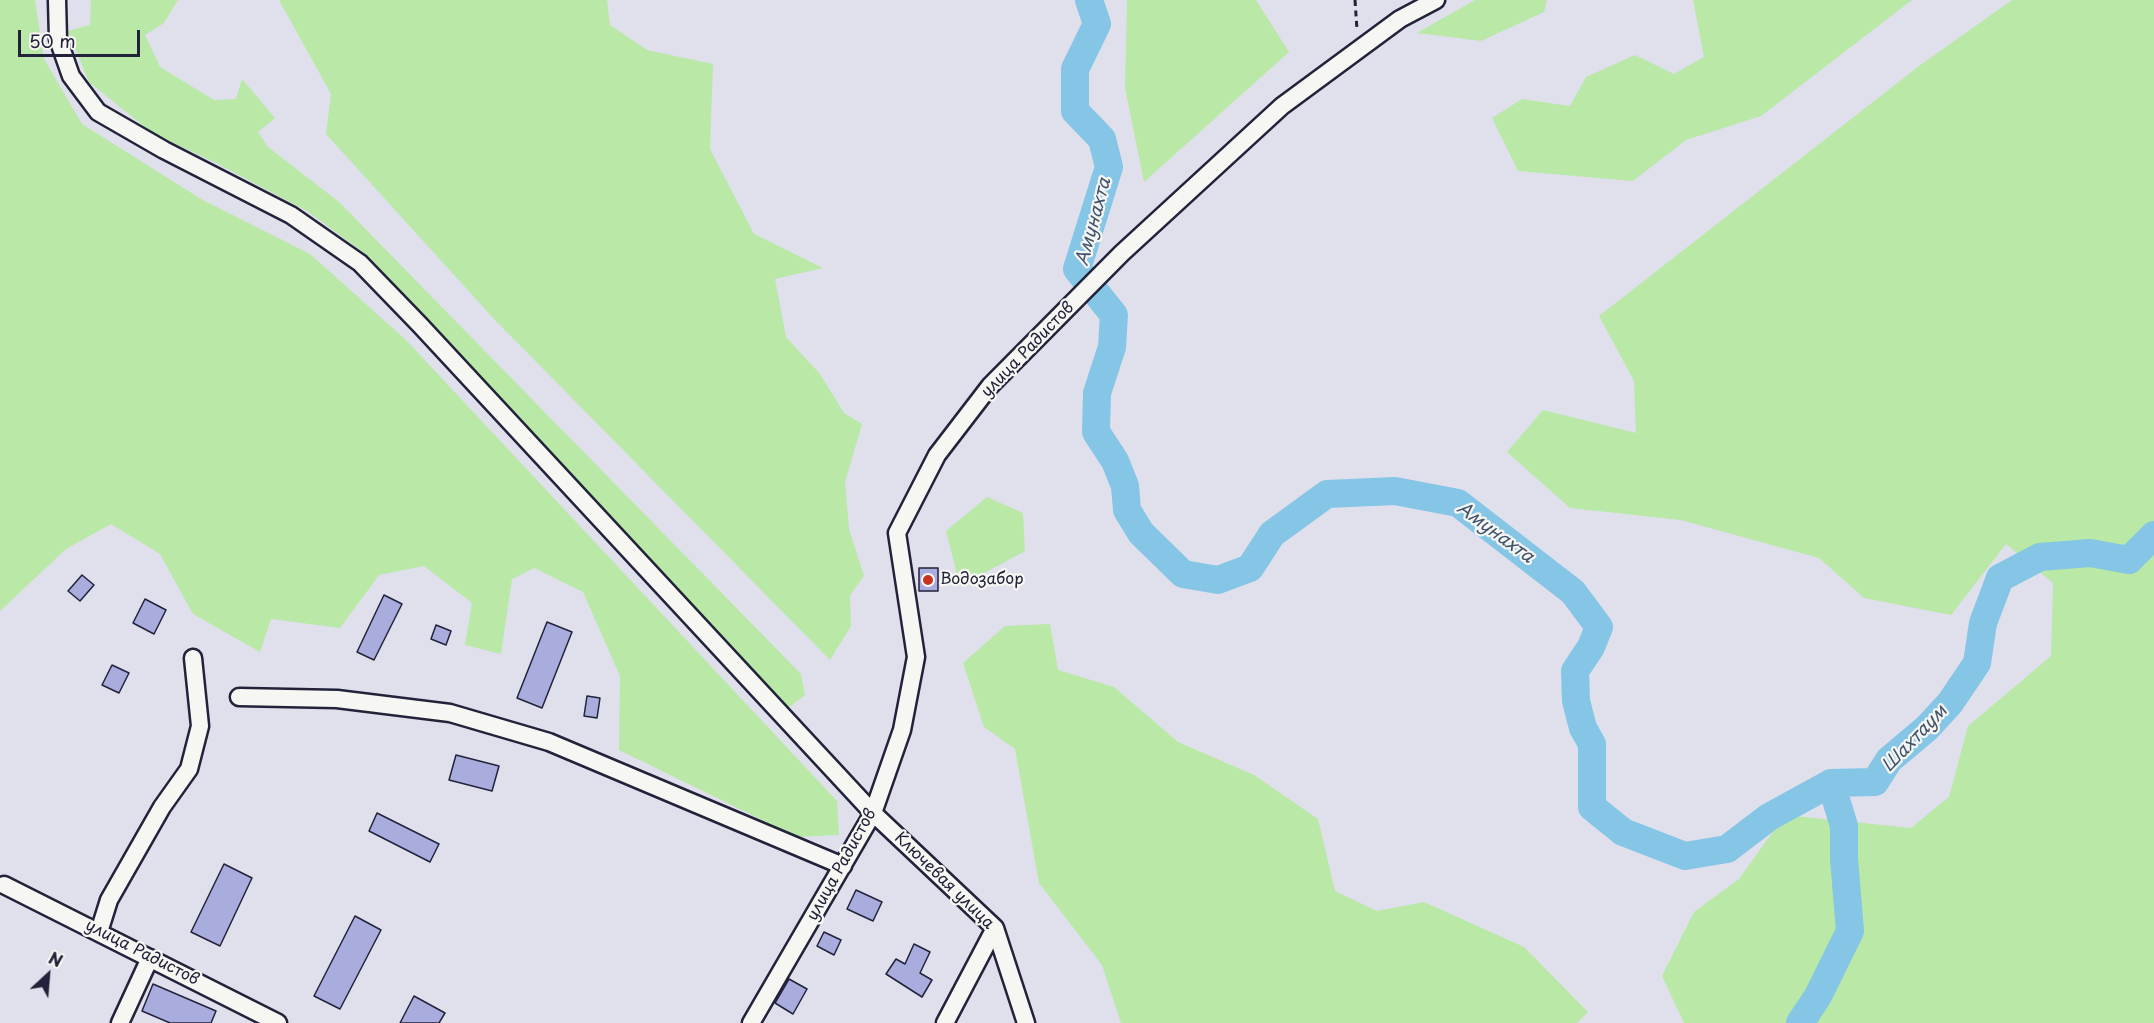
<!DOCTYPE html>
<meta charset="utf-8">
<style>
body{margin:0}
#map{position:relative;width:2154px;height:1023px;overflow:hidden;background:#dfe0ec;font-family:"Playpen Sans",sans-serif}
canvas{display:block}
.north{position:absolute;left:18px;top:945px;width:60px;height:60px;-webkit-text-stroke:4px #f6f6f2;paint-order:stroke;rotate:26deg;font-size:16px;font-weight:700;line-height:24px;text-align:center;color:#22223b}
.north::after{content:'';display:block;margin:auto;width:21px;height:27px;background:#22223b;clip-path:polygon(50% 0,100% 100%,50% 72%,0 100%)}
.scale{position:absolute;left:18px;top:30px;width:122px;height:27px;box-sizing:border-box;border:3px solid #22223b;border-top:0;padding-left:8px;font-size:18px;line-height:21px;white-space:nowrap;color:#22223b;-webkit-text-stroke:4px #f6f6f2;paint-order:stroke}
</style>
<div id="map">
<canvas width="2154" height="1023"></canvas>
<div class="north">N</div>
<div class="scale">50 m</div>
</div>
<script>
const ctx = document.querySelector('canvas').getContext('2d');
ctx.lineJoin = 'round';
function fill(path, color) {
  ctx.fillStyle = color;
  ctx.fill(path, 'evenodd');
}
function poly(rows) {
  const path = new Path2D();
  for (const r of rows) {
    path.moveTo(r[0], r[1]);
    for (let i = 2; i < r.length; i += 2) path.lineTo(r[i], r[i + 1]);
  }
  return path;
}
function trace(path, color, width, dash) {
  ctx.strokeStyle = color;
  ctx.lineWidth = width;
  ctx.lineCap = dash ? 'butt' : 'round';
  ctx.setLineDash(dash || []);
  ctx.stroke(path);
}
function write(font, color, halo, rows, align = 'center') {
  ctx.font = font + ' "Playpen Sans",sans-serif';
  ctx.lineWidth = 4.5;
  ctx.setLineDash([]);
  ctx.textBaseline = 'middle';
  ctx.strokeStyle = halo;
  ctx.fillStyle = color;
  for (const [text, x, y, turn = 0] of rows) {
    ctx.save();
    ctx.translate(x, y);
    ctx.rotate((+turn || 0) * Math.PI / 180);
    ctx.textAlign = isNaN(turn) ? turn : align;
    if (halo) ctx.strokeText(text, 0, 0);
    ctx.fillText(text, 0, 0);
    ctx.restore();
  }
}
fill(poly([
 [0,0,35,0,44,59,82,124,201,199,310,254,405,339,837,801,839,835,797,837,619,750,620,676,583,592,534,568,512,579,501,654,465,645,472,603,424,566,379,575,340,628,271,619,260,652,193,614,160,554,111,524,66,549,0,611],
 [91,0,178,0,164,23,145,35,160,67,214,100,236,99,242,79,275,118,258,132,268,147,339,202,801,674,805,695,788,708,367,255,307,211,218,164,151,132,89,82,68,31,90,25],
 [279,0,607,0,610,25,647,50,713,64,710,149,754,234,823,268,775,279,786,337,820,374,844,413,862,424,845,482,849,529,864,576,850,595,851,626,830,660,494,319,326,134,331,94],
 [1127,0,1256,0,1289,52,1144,182,1125,88],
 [1475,0,1547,0,1544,12,1481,41,1417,33],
 [1693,0,1912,0,1761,116,1686,140,1633,181,1518,171,1492,118,1522,99,1570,106,1586,77,1635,55,1674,74,1704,57],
 [2012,0,2154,0,2154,1023,1684,1023,1662,976,1694,912,1739,879,1785,815,1911,828,1949,797,1968,726,2051,656,2053,583,2006,544,1951,615,1864,598,1819,558,1681,520,1570,508,1507,452,1543,410,1636,433,1634,381,1599,316,1919,66],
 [987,497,1023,513,1025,551,960,586,946,531],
 [1050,624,1058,670,1114,687,1178,742,1254,775,1318,819,1335,891,1377,911,1424,902,1524,947,1588,1012,1577,1023,1121,1023,1102,965,1039,883,1015,749,984,727,963,663,1005,626]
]), '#b9e8a7');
trace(poly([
 [1089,0,1097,24,1075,69,1075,111,1102,139,1109,167,1077,269,1114,315,1112,347,1097,393,1096,432,1115,461,1125,486,1127,510,1141,533,1183,574,1218,580,1250,568,1272,534,1327,494,1395,491,1458,503,1573,592,1599,627,1591,647,1575,671,1576,701,1583,728,1592,744,1592,807,1623,832,1685,856,1727,849,1769,817,1831,783,1875,782,1889,760,1927,728,1950,703,1977,663,1983,623,2000,578,2040,557,2090,553,2129,560,2154,535],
 [1800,1023,1818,996,1850,931,1844,859,1844,826,1831,783]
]), '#85c5e5', 28);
const building = poly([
 [919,568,938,568,938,591,919,591,919,568],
 [82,575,94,585,80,601,68,591,82,575],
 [384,595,402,604,374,660,357,652,384,595],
 [145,599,166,610,154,634,133,623,145,599],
 [547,622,572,632,542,708,517,698,547,622],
 [436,625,451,631,446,645,431,639,436,625],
 [112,665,129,673,119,693,102,685,112,665],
 [587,696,600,698,597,718,584,716,587,696],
 [456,755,499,766,492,791,449,780,456,755],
 [377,813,439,844,430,862,369,831,377,813],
 [224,864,252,878,220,946,191,932,224,864],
 [856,890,882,902,873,921,847,909,856,890],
 [355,916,381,930,340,1009,314,996,355,916],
 [824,932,841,940,834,955,817,946,824,932],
 [914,944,930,952,920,973,932,980,922,997,886,974,896,959,905,964,914,944],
 [789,979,807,989,793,1014,775,1003,789,979],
 [153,984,216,1011,211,1023,170,1023,142,1011,153,984],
 [414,996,445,1013,439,1023,400,1023,414,996]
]);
fill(building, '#a9adde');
trace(building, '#22223b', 1.5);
const minor = poly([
 [57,0,58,39,71,76,98,112,164,150,291,215,360,263,420,325,873,813,995,928,1026,1023],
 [239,697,337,699,450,713,549,742,843,866],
 [4,885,278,1023],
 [99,932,109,900,162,807,189,769,200,726,193,658],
 [120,1023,150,958],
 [751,1023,873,813,902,730,916,657,897,533,937,455,990,386,1122,253,1282,106,1400,19,1436,0],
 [945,1023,995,928]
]);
trace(minor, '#22223b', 21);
trace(poly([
 [1355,0,1357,30]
]), '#22223b', 3, [6, 4.5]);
trace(minor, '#f6f6f2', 16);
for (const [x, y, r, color] of [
 [928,580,6,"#c8321e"]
]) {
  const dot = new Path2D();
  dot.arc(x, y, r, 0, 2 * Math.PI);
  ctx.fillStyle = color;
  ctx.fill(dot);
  trace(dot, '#f6f6f2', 2);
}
write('16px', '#22223b', '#f6f6f2', [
 ["улица Радистов",1028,350,-46],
 ["улица Радистов",842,865,-61],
 ["Ключевая улица",944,881,44],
 ["улица Радистов",142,953,27]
]);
write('16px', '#22223b', '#f6f6f2', [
 ["Водозабор",940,580]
], 'left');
write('italic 18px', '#40536e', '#f6f6f2', [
 ["Амунахта",1094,222,-75],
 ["Амунахта",1495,533,36],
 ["Шахтаум",1915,739,-46]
]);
</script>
